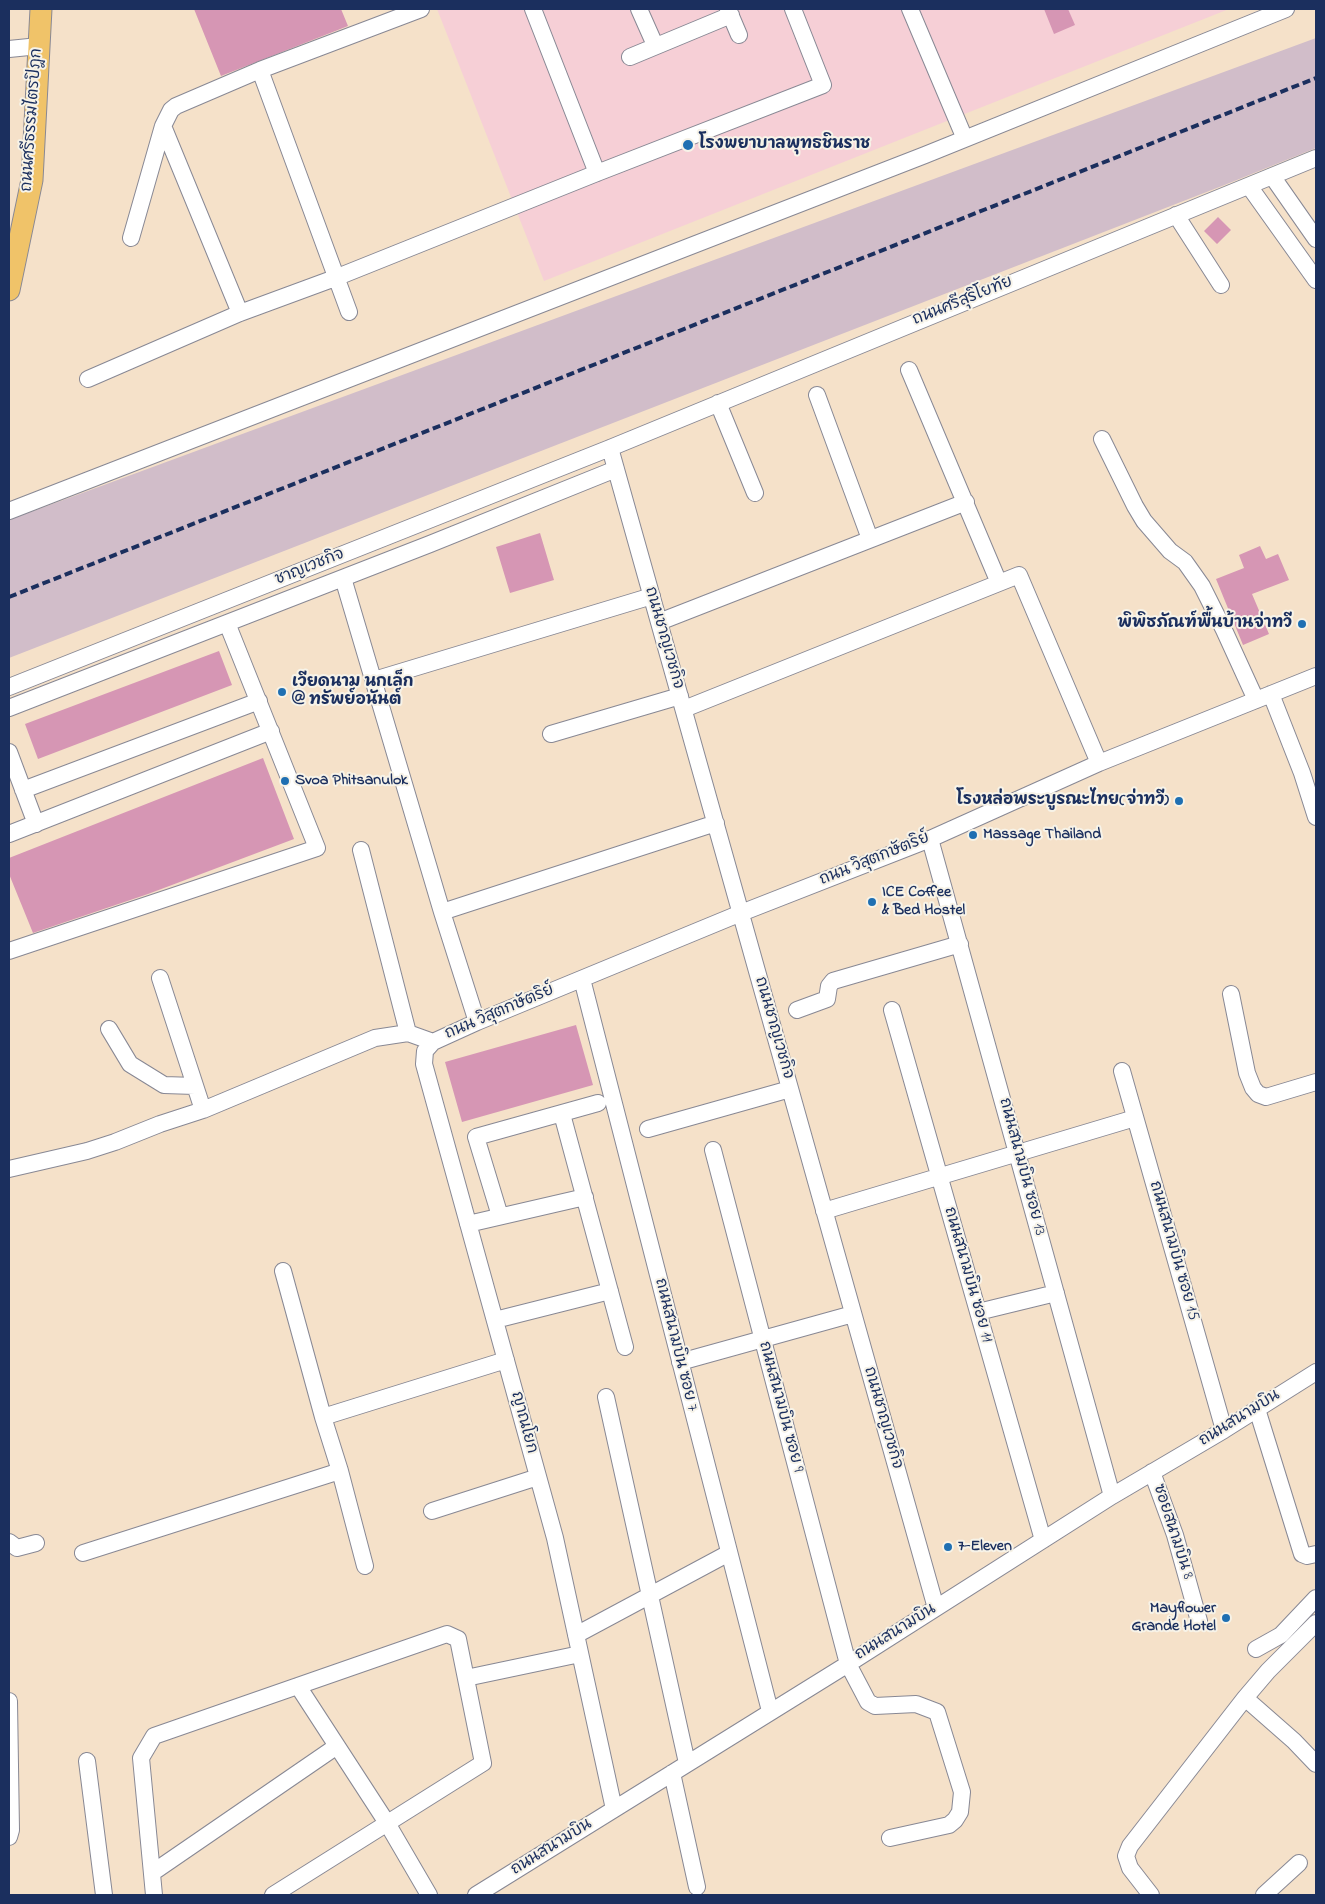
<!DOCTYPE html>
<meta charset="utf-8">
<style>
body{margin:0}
#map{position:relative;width:1325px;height:1904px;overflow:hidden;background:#f5e1c9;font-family:"Indie Flower",sans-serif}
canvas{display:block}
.frame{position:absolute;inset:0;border:10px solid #1b2f5e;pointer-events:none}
</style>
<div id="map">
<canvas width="1325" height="1904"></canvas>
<div class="frame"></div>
</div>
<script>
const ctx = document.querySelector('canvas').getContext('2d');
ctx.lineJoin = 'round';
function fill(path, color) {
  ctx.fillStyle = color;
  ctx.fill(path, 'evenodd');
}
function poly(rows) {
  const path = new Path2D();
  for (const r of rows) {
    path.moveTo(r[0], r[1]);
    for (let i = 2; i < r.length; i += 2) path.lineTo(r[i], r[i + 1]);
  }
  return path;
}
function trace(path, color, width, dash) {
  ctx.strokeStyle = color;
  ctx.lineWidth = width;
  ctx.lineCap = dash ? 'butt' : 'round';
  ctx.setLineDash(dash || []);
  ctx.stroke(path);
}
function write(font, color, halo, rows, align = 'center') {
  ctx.font = font + ' "Indie Flower","Playpen Sans Thai",sans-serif';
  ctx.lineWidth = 4;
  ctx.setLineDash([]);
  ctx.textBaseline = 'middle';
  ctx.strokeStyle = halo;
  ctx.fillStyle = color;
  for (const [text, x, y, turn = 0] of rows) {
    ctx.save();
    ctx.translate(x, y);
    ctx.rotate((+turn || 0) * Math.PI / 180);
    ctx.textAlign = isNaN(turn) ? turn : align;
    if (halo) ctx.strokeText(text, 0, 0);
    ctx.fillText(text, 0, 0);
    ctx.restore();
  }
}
fill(poly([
 [437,9,1229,9,544,281]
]), '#f6cfd6');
fill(poly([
 [1316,38,1316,148,1222,186,9,658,9,520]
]), '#d1bdc9');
fill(poly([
 [194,9,341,9,348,26,221,76],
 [1044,9,1068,9,1075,25,1054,34],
 [1218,217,1231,230,1217,244,1204,231],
 [540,533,554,580,510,593,496,547],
 [1260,546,1266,559,1278,554,1289,580,1252,594,1269,634,1243,645,1216,579,1244,568,1239,555],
 [219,651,232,685,38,759,25,724],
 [263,758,294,839,148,894,33,933,9,874,9,858],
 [576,1025,593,1085,462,1122,445,1062]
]), '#d696b4');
const minor = poly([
 [533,9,597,173],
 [639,9,655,45],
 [728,9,739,35],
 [910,9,965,139],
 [9,49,39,46],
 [630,57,731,15],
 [260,70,349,312],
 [1272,176,1316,239],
 [1249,186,1316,280],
 [1176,215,1221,285],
 [131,238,163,126],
 [240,313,163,126,171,110,176,106,260,70,421,9],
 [909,370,999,583],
 [88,379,240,313,335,278,597,173,823,85,793,9],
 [817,395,870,539],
 [718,403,755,493],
 [1102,439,1135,506,1144,521,1170,551,1185,562,1202,586,1224,630,1256,700],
 [610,448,936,1608],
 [9,511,925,155,1286,9],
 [343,578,442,912,477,1022],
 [659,622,966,502],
 [374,680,652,596],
 [9,687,610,448,1316,158],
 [1271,694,1302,773,1316,817],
 [9,708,430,544,616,469],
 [684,709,1019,575,1099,763],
 [551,734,680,696],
 [9,752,36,824],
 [23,790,259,701],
 [9,834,271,731],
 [930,839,1112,1496],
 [361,850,408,1033],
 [442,912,716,823],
 [9,951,317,848,227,623],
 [160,978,203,1110],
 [582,979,770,1711],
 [1231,994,1247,1073,1253,1088,1258,1094,1266,1097,1316,1082],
 [797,1010,827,999,829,986,833,981,960,944],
 [892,1010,1043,1540],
 [109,1029,130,1064,164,1085,195,1086],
 [1122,1071,1224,1430],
 [562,1114,625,1347],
 [648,1129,790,1089],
 [713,1150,848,1664,868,1702,875,1706,916,1704,937,1712,962,1792,960,1812,955,1820,949,1825,890,1838],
 [9,1169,87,1151,115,1142,160,1124,203,1110,375,1038,408,1033,433,1042],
 [824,1211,1135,1118],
 [500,1216,476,1137,598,1103],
 [468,1224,585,1197],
 [978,1312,1056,1293],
 [495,1320,610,1291],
 [680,1362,853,1314],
 [606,1397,687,1763],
 [1257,1409,1302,1554,1307,1556,1316,1554],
 [323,1417,506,1360],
 [340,1471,365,1566],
 [1152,1472,1175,1535,1199,1621],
 [432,1511,538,1477],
 [9,1542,17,1548,36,1543],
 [83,1553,340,1471,323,1417,283,1271],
 [576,1635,729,1553],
 [1256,1649,1281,1635,1316,1598],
 [466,1678,580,1654],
 [298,1686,387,1823,429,1895],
 [1245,1698,1294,1741,1316,1764],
 [87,1761,104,1895],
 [672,1773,697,1887],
 [614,1809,555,1538,424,1064,425,1051,433,1042,477,1022,741,913,930,839,1099,763,1316,676],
 [9,1837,11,1830,9,1701],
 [152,1873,337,1746],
 [154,1895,141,1758,154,1736,447,1634,458,1639,483,1763,273,1895],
 [476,1895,848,1664,1112,1496,1224,1430,1316,1372],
 [1151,1895,1130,1868,1126,1856,1130,1846,1245,1698,1268,1671,1316,1623],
 [1264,1895,1299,1863]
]);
const major = poly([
 [9,290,32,180,41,9]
]);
trace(minor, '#888894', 18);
trace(major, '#888894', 23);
trace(minor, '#fff', 16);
trace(major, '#f0c369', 21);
trace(poly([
 [9,597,1316,78]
]), '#1b2f5e', 4, [8, 4]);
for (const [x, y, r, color] of [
 [688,145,6,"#1f6fb2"],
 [1302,624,5,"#1f6fb2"],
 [282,692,5,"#1f6fb2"],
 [285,781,5,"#1f6fb2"],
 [1179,801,5,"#1f6fb2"],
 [973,835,5,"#1f6fb2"],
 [872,902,5,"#1f6fb2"],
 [948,1547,5,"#1f6fb2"],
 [1226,1618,5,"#1f6fb2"]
]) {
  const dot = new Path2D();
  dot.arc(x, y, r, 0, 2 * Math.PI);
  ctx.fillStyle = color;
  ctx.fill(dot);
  trace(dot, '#f7f3e8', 2);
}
write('16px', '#1b2f5e', '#f7f3e8', [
 ["ถนนศรีธรรมไตรปิฎก",33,120,-86],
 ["ถนนศรีสุริโยทัย",963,302,-22],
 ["ชาญเวชกิจ",310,568,-22],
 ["ถนนชาญเวชกิจ",663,638,74],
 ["ถนน วิสุตกษัตริย์",875,860,-22],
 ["ถนน วิสุตกษัตริย์",500,1013,-23],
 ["ถนนชาญเวชกิจ",773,1028,74],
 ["ถนนสนามบิน ซอย 13",1021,1167,75],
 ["ถนนสนามบิน ซอย 15",1173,1251,74],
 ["ถนนสนามบิน ซอย 11",967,1275,74],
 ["ถนนสนามบิน ซอย 7",675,1345,76],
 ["ถนนสนามบิน ซอย 9",780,1407,75],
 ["ถนนชาญเวชกิจ",882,1418,74],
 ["ถนนสนามบิน",1240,1419,-32],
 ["ญาณโยก",523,1423,75],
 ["ซอยสนามบิน 8",1172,1532,72],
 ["ถนนสนามบิน",896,1633,-32],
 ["ถนนสนามบิน",552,1848,-32]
]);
write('bold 16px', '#1b2f5e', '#f7f3e8', [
 ["โรงพยาบาลพุทธชินราช",699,145],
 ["พิพิธภัณฑ์พื้นบ้านจ่าทวี",1292,624,"right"],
 ["เวียดนาม นกเล็ก",292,683],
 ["@ ทรัพย์อนันต์",292,701],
 ["Svoa Phitsanulok",295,781],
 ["โรงหล่อพระบูรณะไทย(จ่าทวี)",1169,801,"right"],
 ["Massage Thailand",983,835],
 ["ICE Coffee",882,893],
 ["& Bed Hostel",882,911],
 ["7-Eleven",958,1547],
 ["Mayflower",1216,1609,"right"],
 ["Grande Hotel",1216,1627,"right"]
], 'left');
</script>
